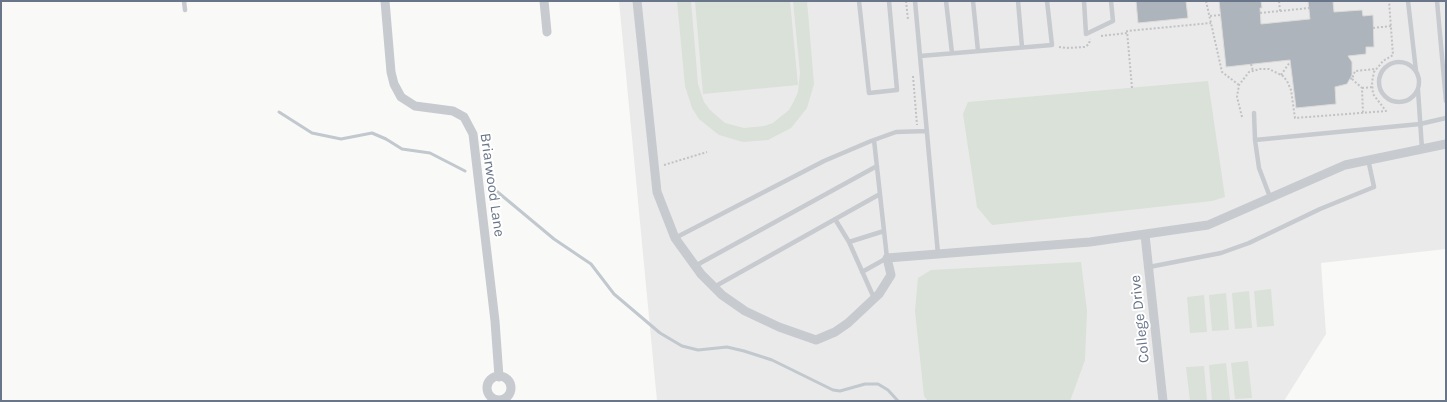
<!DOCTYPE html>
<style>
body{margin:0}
#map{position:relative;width:1447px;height:402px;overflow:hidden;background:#f9f9f7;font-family:Karla,sans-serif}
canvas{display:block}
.frame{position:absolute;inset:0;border:2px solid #697588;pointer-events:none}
</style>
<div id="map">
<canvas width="1447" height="402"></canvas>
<div class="frame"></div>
</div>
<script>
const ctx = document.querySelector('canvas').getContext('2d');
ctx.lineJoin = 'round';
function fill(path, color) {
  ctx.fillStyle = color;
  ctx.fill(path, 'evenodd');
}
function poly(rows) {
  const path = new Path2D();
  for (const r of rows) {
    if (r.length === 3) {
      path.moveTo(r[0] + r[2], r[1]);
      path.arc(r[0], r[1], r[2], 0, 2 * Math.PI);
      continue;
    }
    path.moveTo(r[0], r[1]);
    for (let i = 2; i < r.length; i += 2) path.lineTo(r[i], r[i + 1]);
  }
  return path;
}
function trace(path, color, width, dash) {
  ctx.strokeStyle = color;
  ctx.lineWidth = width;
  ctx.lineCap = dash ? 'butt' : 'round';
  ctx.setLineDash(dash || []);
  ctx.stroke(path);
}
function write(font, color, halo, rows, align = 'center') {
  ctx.font = font + ' Karla,sans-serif';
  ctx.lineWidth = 4;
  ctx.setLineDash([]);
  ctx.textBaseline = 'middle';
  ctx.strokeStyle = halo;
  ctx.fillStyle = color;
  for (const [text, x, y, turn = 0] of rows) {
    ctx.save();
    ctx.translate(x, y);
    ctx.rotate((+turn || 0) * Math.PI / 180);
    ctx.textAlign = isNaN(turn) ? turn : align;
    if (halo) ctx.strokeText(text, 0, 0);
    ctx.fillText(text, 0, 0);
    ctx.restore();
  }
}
fill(poly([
 [619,1,1446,1,1446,249,1321,263,1326,334,1284,401,657,401]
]), '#eaeaea');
fill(poly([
 [677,1,691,1,698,84,704,102,710,110,725,123,744,128,764,126,773,123,789,110,794,101,798,92,800,73,793,1,807,1,814,84,807,108,791,128,768,140,743,142,719,135,699,119,692,108,685,86],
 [695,1,790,1,798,85,703,94],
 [1208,81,1225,197,1212,201,992,225,977,207,963,114,968,102],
 [1081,262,1087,311,1085,360,1070,401,928,401,924,396,915,311,918,278,931,270],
 [1271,289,1274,326,1257,327,1254,291],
 [1249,291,1252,328,1235,329,1232,293],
 [1226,293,1229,330,1212,331,1209,295],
 [1204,295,1207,332,1190,333,1187,297],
 [1248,361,1252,398,1235,399,1231,363],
 [1226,363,1230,400,1212,401,1209,365],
 [1204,366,1207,401,1190,401,1186,367]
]), '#dae1d8');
trace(poly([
 [279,112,312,133,341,139,372,133,386,139,402,149,430,153,465,171],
 [494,189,554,239,591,264,614,294,660,333,682,346,698,350,727,347,744,351,772,360,833,390,840,391,865,384,878,384,888,390,898,401]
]), '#c1c8ce', 3);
const building = poly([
 [1136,1,1186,1,1188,18,1138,23,1136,1],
 [1219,1,1261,1,1262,8,1260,8,1261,24,1310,19,1308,1,1333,1,1334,12,1362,10,1363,16,1373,15,1374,47,1366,47,1366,54,1348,56,1352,62,1352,75,1347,84,1335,87,1336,104,1296,108,1290,60,1226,67,1219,1]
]);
fill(building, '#aeb4bc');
trace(building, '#dbdbd9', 1);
trace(poly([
 [906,1,908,20],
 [1206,1,1222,72,1239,85],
 [1280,11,1309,8],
 [1260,13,1280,11,1279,1],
 [1210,16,1220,15],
 [1373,28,1391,26],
 [1101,36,1127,33],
 [1059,47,1066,48,1085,47,1089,44,1090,39],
 [1251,64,1253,71],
 [1281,75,1290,62],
 [913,76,917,125],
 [1350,78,1352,79,1355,71,1376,69],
 [1352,79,1362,88,1363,114],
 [1132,88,1127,31,1211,23],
 [1362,88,1373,87],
 [1242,117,1237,97,1239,85,1249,72,1260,69,1269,69,1283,76,1287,81,1291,90,1295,118,1386,111,1373,94,1372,82,1374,72,1383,61,1393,55,1389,1],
 [664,165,707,152]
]), '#c1c2c5', 2, [2, 2]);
trace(poly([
 [184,1,185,10],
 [859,1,869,93,897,90,889,1],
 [915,1,938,254],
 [946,1,952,53],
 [973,1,978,51],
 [1018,1,1022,47],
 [1084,1,1086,34,1113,21,1111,1],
 [1408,1,1416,71],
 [1437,1,1446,101],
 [920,56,1052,45,1047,1],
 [1399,82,20],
 [1418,90,1422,149],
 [1254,113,1255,140],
 [1270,197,1259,168,1255,140,1420,124,1446,118],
 [835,219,849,242,884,231],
 [675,238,824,161,871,141,896,132,927,131],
 [849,242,874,298],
 [695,266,877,166],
 [1149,267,1221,253,1249,243,1320,209,1374,187,1368,159],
 [862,272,887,258,874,140],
 [714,287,880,194]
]), '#c7cace', 4.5);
trace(poly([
 [385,1,391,72,394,84,401,97,415,106,453,111,464,117,473,134,495,321,499,377],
 [544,1,547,32],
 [637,1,657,192,675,238,701,274,722,295,745,311,779,327,816,340,835,332,848,323,879,294,891,275,887,258,1090,242,1208,225,1345,165,1446,144],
 [1145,235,1163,401],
 [499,388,12]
]), '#c7cace', 9);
write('15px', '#697588', '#fff', [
 ["Briarwood Lane",492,185,82],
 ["College Drive",1140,319,-96]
]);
</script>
